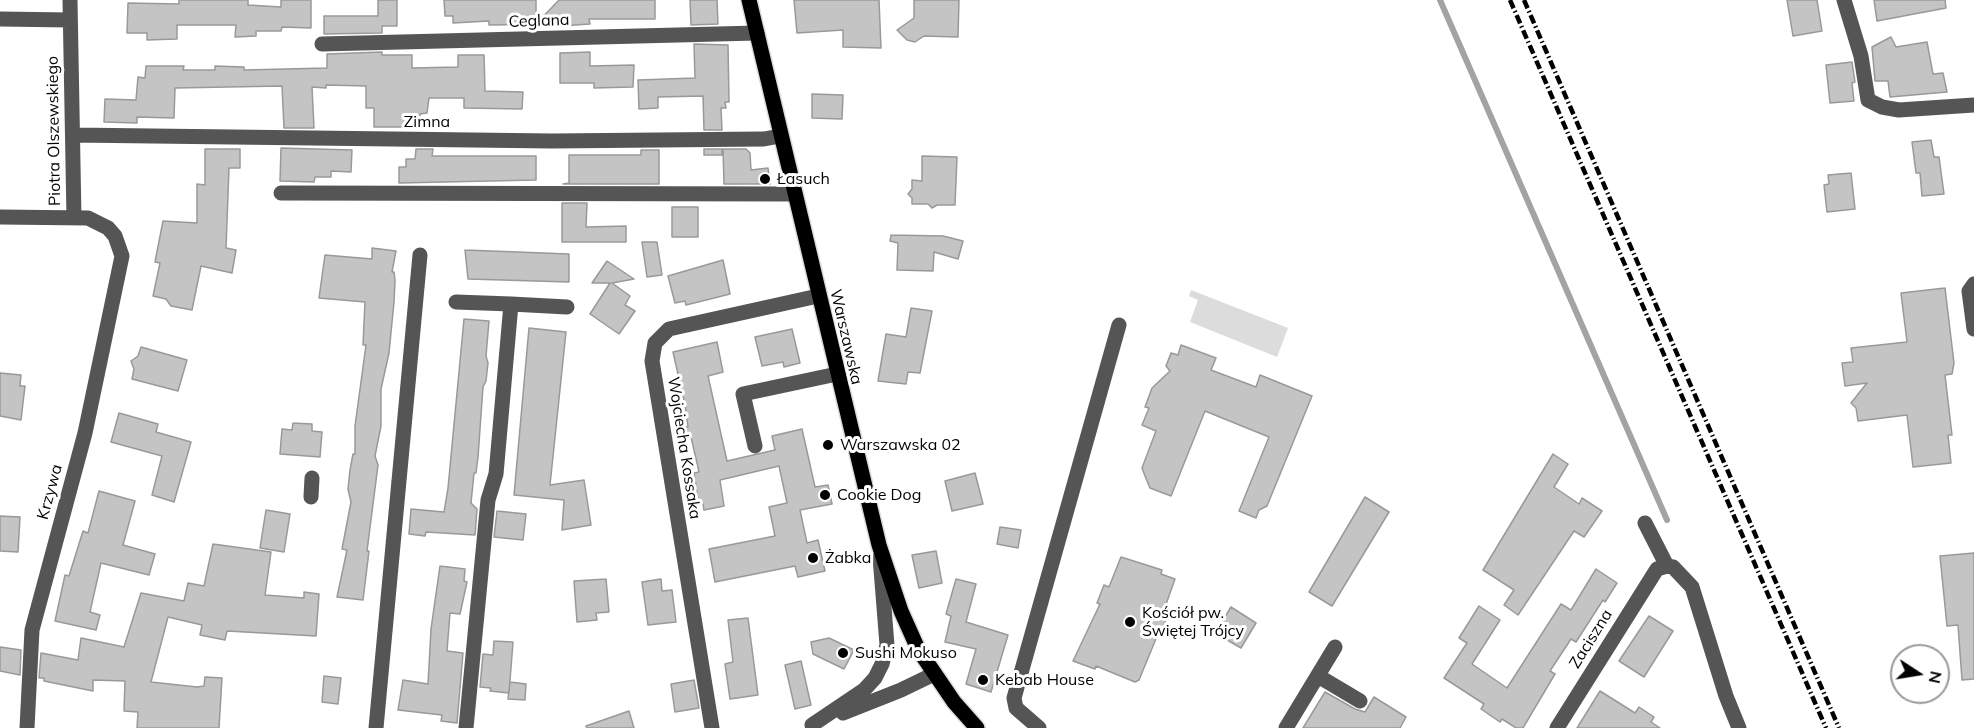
<!DOCTYPE html>
<meta charset="utf-8">
<style>
body{margin:0}
#map{position:relative;width:1974px;height:728px;overflow:hidden;background:#fff;font-family:Mulish,sans-serif}
canvas{display:block}
.north{position:absolute;left:1890px;top:644px;width:60px;height:60px;box-sizing:border-box;background:#fff;border:2px solid #999;border-radius:50%;rotate:102deg;font-size:16px;font-weight:700;line-height:24px;text-align:center;color:#000}
.north::after{content:'';display:block;margin:auto;width:21px;height:27px;background:#000;clip-path:polygon(50% 0,100% 100%,50% 72%,0 100%)}
</style>
<div id="map">
<canvas width="1974" height="728"></canvas>
<div class="north">N</div>
</div>
<script>
const ctx = document.querySelector('canvas').getContext('2d');
ctx.lineJoin = 'round';
function fill(path, color) {
  ctx.fillStyle = color;
  ctx.fill(path, 'evenodd');
}
function poly(rows) {
  const path = new Path2D();
  for (const r of rows) {
    path.moveTo(r[0], r[1]);
    for (let i = 2; i < r.length; i += 2) path.lineTo(r[i], r[i + 1]);
  }
  return path;
}
function trace(path, color, width, dash) {
  ctx.strokeStyle = color;
  ctx.lineWidth = width;
  ctx.lineCap = dash ? 'butt' : 'round';
  ctx.setLineDash(dash || []);
  ctx.stroke(path);
}
function write(font, color, halo, rows, align = 'center') {
  ctx.font = font + ' Mulish,sans-serif';
  ctx.lineWidth = 6;
  ctx.setLineDash([]);
  ctx.textBaseline = 'middle';
  ctx.strokeStyle = halo;
  ctx.fillStyle = color;
  for (const [text, x, y, turn = 0] of rows) {
    ctx.save();
    ctx.translate(x, y);
    ctx.rotate((+turn || 0) * Math.PI / 180);
    ctx.textAlign = isNaN(turn) ? turn : align;
    if (halo) ctx.strokeText(text, 0, 0);
    ctx.fillText(text, 0, 0);
    ctx.restore();
  }
}
fill(poly([
 [1191,290,1288,328,1277,357,1190,322,1198,300,1189,296]
]), '#dcdcdc');
trace(poly([
 [1440,0,1667,520]
]), '#a3a3a3', 6);
const building = poly([
 [179,0,248,0,248,5,281,7,281,0,311,0,311,28,282,27,281,31,256,31,256,36,235,37,236,25,177,25,177,39,147,40,147,33,127,33,128,3,179,4,179,0],
 [378,0,397,0,397,26,382,26,382,33,324,34,324,16,378,16,378,0],
 [444,0,536,0,536,24,559,0,655,0,655,19,589,19,590,24,560,26,560,24,489,25,489,21,453,23,453,16,445,16,444,0],
 [690,0,717,0,718,24,691,25,690,0],
 [794,0,879,0,881,48,843,47,843,30,797,33,794,0],
 [914,0,959,0,958,37,924,36,915,42,907,40,897,30,914,18,914,0],
 [1787,0,1817,0,1822,31,1793,36,1787,0],
 [1874,0,1945,0,1946,8,1877,21,1874,0],
 [1891,37,1896,47,1927,42,1933,74,1943,73,1947,92,1890,97,1888,81,1875,81,1872,47,1891,37],
 [694,44,728,45,729,102,725,102,726,108,721,108,722,130,704,130,703,96,658,97,658,108,639,109,638,80,695,78,694,44],
 [382,52,382,55,412,55,412,68,458,67,458,55,484,55,485,91,523,92,522,109,464,108,464,98,429,98,427,113,420,114,420,127,374,127,374,108,366,108,366,86,326,85,326,88,312,87,314,128,284,128,282,86,175,88,174,118,137,117,137,123,104,122,105,99,136,100,138,77,145,78,146,66,184,66,183,70,215,70,215,66,244,67,244,70,327,68,327,54,382,52],
 [590,52,590,66,634,65,633,87,594,88,594,83,560,83,560,53,590,52],
 [1852,62,1855,82,1852,83,1854,101,1830,103,1826,65,1852,62],
 [812,94,843,95,842,119,812,118,812,94],
 [1931,140,1934,157,1939,157,1944,194,1922,196,1920,173,1916,173,1912,142,1931,140],
 [281,148,352,150,351,172,331,171,331,177,315,177,314,182,280,181,281,148],
 [205,149,240,149,240,168,229,168,226,248,236,250,232,273,201,266,192,310,171,306,166,299,153,296,160,263,155,262,163,221,197,223,197,184,205,185,205,149],
 [416,149,433,149,432,156,536,156,536,180,399,183,399,167,406,167,406,159,415,159,416,149],
 [704,149,722,149,722,155,704,155,704,149],
 [723,149,746,149,750,153,751,170,768,168,770,184,724,184,723,149],
 [641,150,659,150,659,184,563,184,569,183,569,155,641,155,641,150],
 [922,156,957,157,955,205,937,205,932,208,928,204,912,204,912,198,908,194,912,189,912,180,922,181,922,156],
 [1851,173,1855,209,1827,212,1824,185,1829,184,1828,175,1851,173],
 [562,203,587,203,586,227,626,226,626,242,562,242,562,203],
 [672,207,698,207,698,237,672,237,672,207],
 [891,235,943,236,963,241,958,259,934,252,933,271,897,270,898,243,890,241,891,235],
 [642,242,657,242,662,275,647,277,642,242],
 [372,248,396,251,392,272,394,272,395,280,394,302,389,353,381,389,381,426,375,456,378,465,367,551,369,551,363,600,337,597,347,550,342,549,351,502,348,489,350,470,353,454,355,454,355,426,366,345,363,345,365,302,319,298,325,255,372,259,372,248],
 [465,250,569,254,569,282,468,279,465,250],
 [723,260,730,294,686,305,685,301,675,303,668,276,723,260],
 [607,261,634,279,612,283,630,296,625,305,635,311,619,334,590,314,610,283,592,283,607,261],
 [1945,288,1954,363,1952,374,1945,375,1952,435,1948,435,1951,463,1913,467,1907,415,1858,421,1856,408,1851,403,1867,383,1845,386,1842,363,1853,362,1851,348,1907,342,1901,293,1945,288],
 [911,308,932,311,920,373,908,372,906,384,878,381,886,334,906,337,911,308],
 [464,319,489,321,486,356,488,363,486,381,483,387,478,457,476,473,474,473,471,503,477,509,475,535,426,532,425,536,409,534,411,509,444,512,448,488,464,319],
 [529,328,566,332,550,485,584,480,591,525,562,530,564,500,514,495,529,328],
 [792,329,800,363,784,367,783,362,762,366,755,337,792,329],
 [717,342,723,372,708,376,727,461,775,450,772,436,802,429,815,487,828,485,832,504,800,510,807,543,818,540,825,571,798,577,795,566,715,582,709,549,775,536,769,507,787,503,779,466,720,480,724,506,704,510,703,504,699,505,694,473,699,472,691,437,685,427,688,427,685,405,673,352,717,342],
 [1181,345,1216,358,1211,370,1256,387,1260,375,1312,396,1267,506,1259,510,1256,518,1239,511,1269,437,1205,411,1171,496,1150,488,1145,476,1142,468,1156,431,1142,425,1149,408,1145,407,1152,388,1170,371,1166,366,1171,353,1178,355,1181,345],
 [141,347,187,360,178,391,132,379,134,369,131,361,138,356,141,347],
 [0,373,21,375,20,386,25,386,21,420,0,416,0,373],
 [119,413,158,424,156,432,191,442,174,502,152,495,162,456,111,442,119,413],
 [293,423,312,424,312,431,322,432,320,457,280,454,282,429,292,430,293,423],
 [1553,454,1568,464,1554,487,1579,504,1582,498,1602,511,1584,537,1574,531,1518,615,1504,605,1514,590,1483,570,1553,454],
 [975,473,983,504,952,511,945,481,975,473],
 [99,491,135,501,123,545,155,554,149,575,101,563,90,612,100,615,96,630,55,621,65,575,69,576,83,531,88,533,99,491],
 [1365,497,1389,512,1332,606,1309,592,1365,497],
 [266,510,290,514,284,552,260,548,266,510],
 [497,511,526,514,523,540,494,537,497,511],
 [0,516,20,517,18,552,0,551,0,516],
 [1000,527,1021,530,1018,548,997,544,1000,527],
 [213,544,271,552,265,595,304,598,304,592,319,594,316,636,227,631,225,640,200,635,202,625,168,617,151,682,197,687,204,686,205,677,222,678,219,728,137,728,138,712,124,711,125,681,93,680,93,691,44,681,44,678,39,678,41,653,78,660,81,638,124,647,141,593,184,601,188,583,204,586,213,544],
 [936,551,942,583,919,588,912,555,936,551],
 [1974,553,1974,679,1962,680,1958,625,1947,626,1940,556,1974,553],
 [1121,557,1162,570,1161,574,1175,579,1164,610,1169,612,1162,630,1160,629,1139,680,1135,682,1096,666,1095,669,1073,661,1100,604,1097,603,1104,585,1109,587,1121,557],
 [440,566,465,569,464,581,467,582,460,614,450,613,447,651,463,653,457,723,441,721,442,715,398,710,403,680,428,684,431,629,440,566],
 [1596,569,1617,583,1605,602,1603,600,1576,642,1571,639,1550,671,1555,674,1523,728,1516,728,1502,719,1500,722,1481,709,1484,704,1444,678,1467,643,1459,638,1479,606,1500,620,1472,664,1507,688,1561,604,1571,610,1596,569],
 [606,579,609,612,596,613,597,620,577,622,574,581,606,579],
 [661,579,662,591,672,590,676,622,648,625,642,582,661,579],
 [956,579,976,584,966,622,1008,635,991,692,966,684,976,649,945,642,951,616,946,614,956,579],
 [1231,607,1256,623,1241,648,1215,633,1231,607],
 [1649,616,1673,631,1644,677,1619,661,1649,616],
 [748,618,758,695,730,699,725,664,733,662,728,620,748,618],
 [829,638,854,650,844,669,813,654,811,642,829,638],
 [494,641,513,642,509,693,490,691,491,688,480,687,483,654,493,655,494,641],
 [0,647,21,650,20,675,0,671,0,647],
 [801,661,811,705,795,709,785,665,801,661],
 [324,676,341,678,338,704,322,702,324,676],
 [694,680,699,708,675,712,671,684,694,680],
 [510,682,526,684,525,700,508,699,510,682],
 [1600,691,1635,713,1639,707,1654,717,1651,722,1660,728,1577,728,1600,691],
 [1325,692,1355,709,1365,712,1374,697,1406,717,1400,728,1303,728,1325,692],
 [629,711,634,728,587,728,586,726,629,711]
]);
fill(building, '#c4c4c4');
trace(building, '#999', 1.5);
const major = poly([
 [749,0,879,545,901,611,918,649,954,702,977,728]
]);
trace(major, '#dbdbdb', 18);
trace(poly([
 [70,0,74,218],
 [1844,0,1861,56,1868,100,1882,107,1899,110,1974,105],
 [0,19,70,20],
 [322,44,757,33],
 [73,135,552,141,764,139,780,136],
 [281,193,794,194],
 [0,217,88,218,108,228,115,236,122,256,85,433,32,630,27,728],
 [1974,284,1969,291,1974,329],
 [456,302,511,304,496,474,488,500,466,728],
 [511,304,567,307],
 [755,446,743,394,837,374],
 [311,497,312,478],
 [1645,523,1667,566],
 [1318,676,1360,701],
 [843,713,901,690,934,674],
 [812,725,864,690,875,678,882,664,887,645,880,557],
 [376,728,420,255],
 [712,728,652,361,655,343,669,329,818,296],
 [1039,728,1016,708,1014,698,1119,325],
 [1286,728,1335,647],
 [1557,728,1657,569,1667,566,1673,567,1692,587,1726,696,1739,728]
]), '#555', 15);
trace(major, '#000', 15);
trace(poly([
 [1510,0,1826,728],
 [1524,0,1839,728]
]), '#000', 4.5, [9, 3, 1.5, 3]);
for (const [x, y, r, color] of [
 [765,179,6,"#000"],
 [828,445,6,"#000"],
 [825,495,6,"#000"],
 [813,558,6,"#000"],
 [1130,622,6,"#000"],
 [843,653,6,"#000"],
 [983,680,6,"#000"]
]) {
  const dot = new Path2D();
  dot.arc(x, y, r, 0, 2 * Math.PI);
  ctx.fillStyle = color;
  ctx.fill(dot);
  trace(dot, '#fff', 2);
}
write('16px', '#000', '#fff', [
 ["Ceglana",539,21,-2],
 ["Zimna",427,122],
 ["Piotra Olszewskiego",54,131,-91],
 ["Warszawska",846,337,77],
 ["Wojciecha Kossaka",684,448,81],
 ["Krzywa",50,492,-75],
 ["Zaciszna",1591,639,-58]
]);
write('16px', '#000', '#fff', [
 ["Łasuch",777,179],
 ["Warszawska 02",840,445],
 ["Cookie Dog",837,495],
 ["Żabka",825,558],
 ["Kościół pw.",1142,613],
 ["Świętej Trójcy",1142,631],
 ["Sushi Mokuso",855,653],
 ["Kebab House",995,680]
], 'left');
</script>
